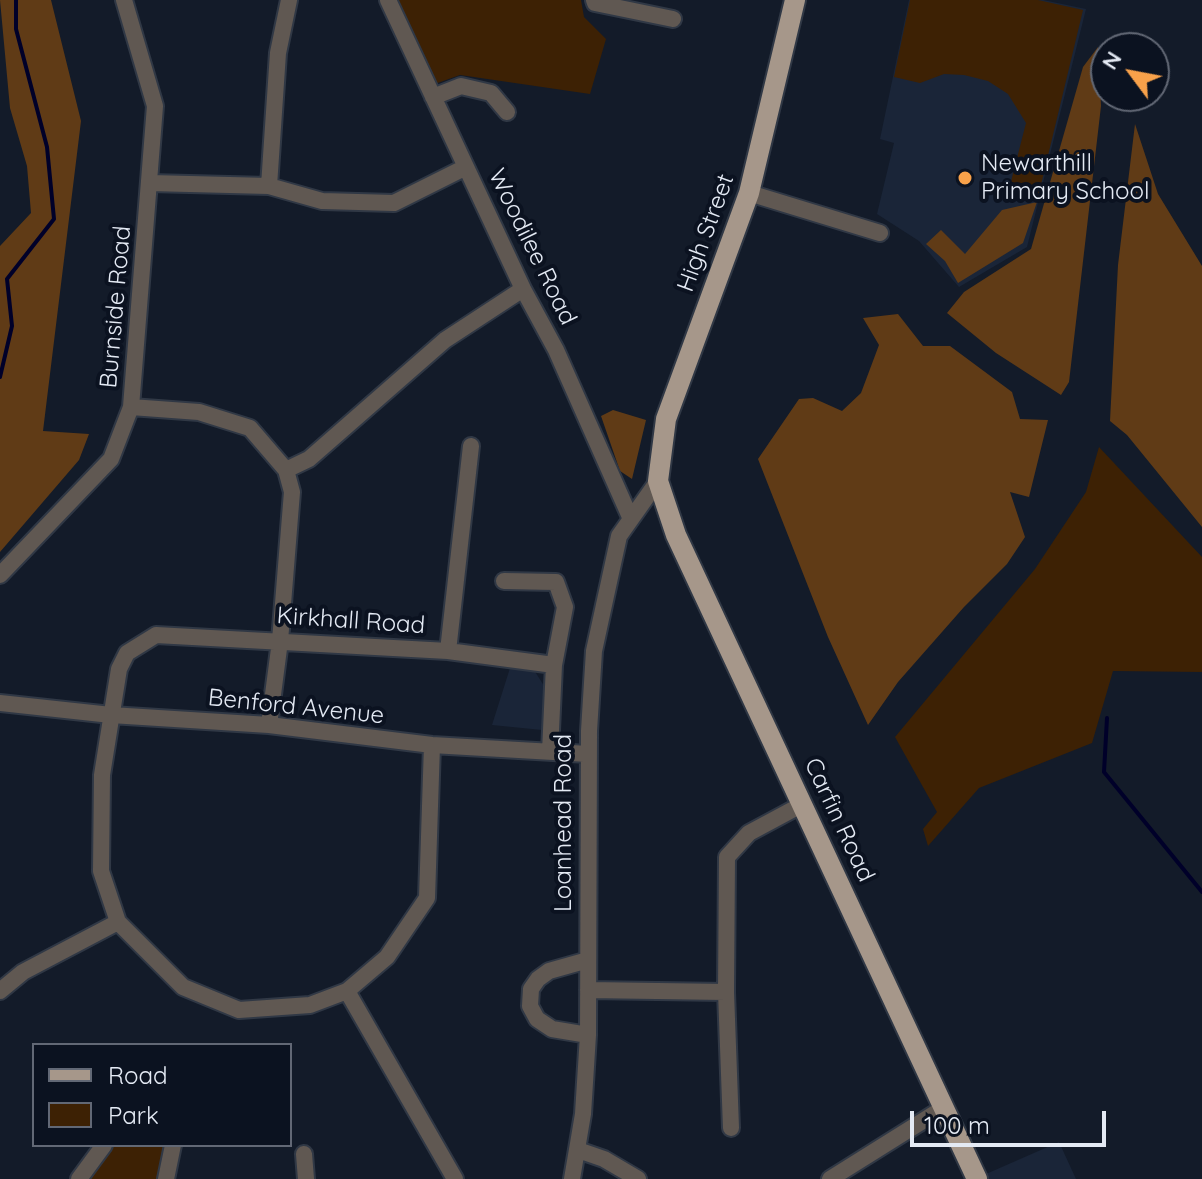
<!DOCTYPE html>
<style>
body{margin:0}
#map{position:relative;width:1202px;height:1179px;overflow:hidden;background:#131b29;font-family:Quicksand,sans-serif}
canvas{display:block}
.legend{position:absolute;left:32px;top:1043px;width:260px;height:104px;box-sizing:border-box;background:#0b1220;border:2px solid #626875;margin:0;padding:10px 14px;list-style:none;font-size:24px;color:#e4eaf4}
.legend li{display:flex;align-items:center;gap:16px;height:40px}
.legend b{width:40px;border:2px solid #626875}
.north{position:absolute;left:1090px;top:32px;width:80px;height:80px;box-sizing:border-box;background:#0b1220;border:2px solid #626875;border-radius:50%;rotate:302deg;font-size:22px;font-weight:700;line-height:32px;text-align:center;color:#e4eaf4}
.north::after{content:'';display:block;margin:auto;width:28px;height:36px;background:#f8a14a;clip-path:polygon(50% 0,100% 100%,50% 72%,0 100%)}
.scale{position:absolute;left:910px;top:1111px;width:196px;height:36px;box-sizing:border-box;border:4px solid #e4eaf4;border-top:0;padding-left:10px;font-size:24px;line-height:28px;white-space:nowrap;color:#e4eaf4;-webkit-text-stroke:6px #0b1220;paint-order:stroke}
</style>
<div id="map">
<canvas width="1202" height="1179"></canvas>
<ul class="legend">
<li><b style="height:10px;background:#a6978a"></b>Road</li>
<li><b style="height:22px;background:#3d2104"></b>Park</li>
</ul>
<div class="north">N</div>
<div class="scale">100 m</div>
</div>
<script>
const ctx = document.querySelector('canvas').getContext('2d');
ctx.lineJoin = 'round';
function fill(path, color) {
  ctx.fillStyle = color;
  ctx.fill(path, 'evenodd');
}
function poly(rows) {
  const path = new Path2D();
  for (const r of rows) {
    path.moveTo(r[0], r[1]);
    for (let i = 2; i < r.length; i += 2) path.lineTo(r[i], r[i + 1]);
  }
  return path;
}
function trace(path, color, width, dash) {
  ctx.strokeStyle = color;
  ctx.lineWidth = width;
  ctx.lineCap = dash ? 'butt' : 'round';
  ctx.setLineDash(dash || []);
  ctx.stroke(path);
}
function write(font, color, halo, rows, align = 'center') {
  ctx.font = font + ' Quicksand,sans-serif';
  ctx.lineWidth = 8;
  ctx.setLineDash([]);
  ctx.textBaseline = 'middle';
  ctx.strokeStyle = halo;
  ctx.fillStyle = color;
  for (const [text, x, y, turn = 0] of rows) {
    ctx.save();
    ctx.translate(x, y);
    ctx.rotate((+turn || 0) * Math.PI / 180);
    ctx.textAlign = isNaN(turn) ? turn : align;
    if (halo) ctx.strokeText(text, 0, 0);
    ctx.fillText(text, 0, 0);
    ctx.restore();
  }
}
fill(poly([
 [909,0,1043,0,1086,9,1027,247,959,287,919,241,877,214,894,143,880,139],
 [510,668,534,670,546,689,542,730,492,725],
 [1059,1142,1076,1179,989,1179,986,1174]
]), '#1a2538');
fill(poly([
 [392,0,581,0,584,17,606,39,590,94,460,75,432,85],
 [910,0,1038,0,1083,10,1039,193,1007,197,1026,123,1008,94,988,81,964,75,944,74,920,83,894,77],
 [1099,447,1202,557,1202,672,1113,671,1092,743,979,788,928,846,923,829,937,812,895,737,1035,569,1086,492],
 [112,1145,166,1145,161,1179,87,1179]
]), '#3d2104');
fill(poly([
 [0,0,51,0,81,121,43,431,89,434,79,460,0,552,0,246,31,213,27,166,10,108],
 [1098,47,1101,106,1069,382,1061,395,996,353,947,313,964,292,1031,249,1083,67],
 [1135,124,1158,194,1202,266,1202,527,1127,435,1110,421,1118,265],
 [1037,202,1023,243,958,283,945,261,926,244,941,230,965,254,1002,210],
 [898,314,923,346,950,346,1012,392,1020,419,1048,420,1029,497,1010,492,1025,537,1007,564,964,607,898,682,868,725,828,637,758,459,799,399,813,398,842,411,861,393,879,345,863,318],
 [613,410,646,420,632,479,620,471,601,416]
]), '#603b16');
trace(poly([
 [0,377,12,326,7,279,54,219,47,147,16,29,16,0],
 [1107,718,1104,772,1202,892]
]), '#000029', 4);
const minor = poly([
 [388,0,523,289,556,350,630,517],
 [594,0,595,3,673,19],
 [433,97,461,86,491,93,507,112],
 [150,183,269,186,322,201,394,203,466,167],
 [269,186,278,53,289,0],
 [749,193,880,233],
 [131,407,199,412,250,428,286,470,292,492,280,641,269,725],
 [286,470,309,459,445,340,523,289],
 [0,575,111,459,131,407,155,106,124,0],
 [504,581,556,582,565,607,554,665],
 [448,651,471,446],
 [0,703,111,715,269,725,432,745,588,754],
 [432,745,427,898,387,957,347,991,310,1005,239,1010,183,987,118,922,101,871,102,775,119,669,127,653,156,635,448,651,554,665,550,752],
 [588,990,726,992],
 [0,991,23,972,118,922],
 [347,991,455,1179],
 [588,1035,552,1029,537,1019,530,1006,531,989,538,979,549,971,588,960],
 [731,1128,726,992,727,857,749,833,803,804],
 [578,1150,604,1159,638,1179],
 [304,1154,306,1179],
 [79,1179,104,1145],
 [166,1179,173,1145],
 [572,1179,583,1114,588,1035,589,731,594,651,619,536,658,481],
 [830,1179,945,1107]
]);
const major = poly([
 [795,0,749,193,666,419,658,481,676,535,977,1179]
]);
trace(minor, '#303845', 20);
trace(major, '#303845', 24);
trace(minor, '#605852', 16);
trace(major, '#a6978a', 20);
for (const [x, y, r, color] of [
 [965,178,8,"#f8a14a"]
]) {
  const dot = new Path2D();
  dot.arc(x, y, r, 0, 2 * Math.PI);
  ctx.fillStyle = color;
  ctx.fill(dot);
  trace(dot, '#0b1220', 3);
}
write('24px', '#e4eaf4', '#0b1220', [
 ["Newarthill",981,164],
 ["Primary School",981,192]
], 'left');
write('24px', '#e4eaf4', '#0b1220', [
 ["High Street",706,233,-70],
 ["Woodilee Road",532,247,64],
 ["Burnside Road",116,307,-85],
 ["Kirkhall Road",351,621,4],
 ["Benford Avenue",296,707,6],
 ["Carfin Road",839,820,65],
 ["Loanhead Road",564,823,-90]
]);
</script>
